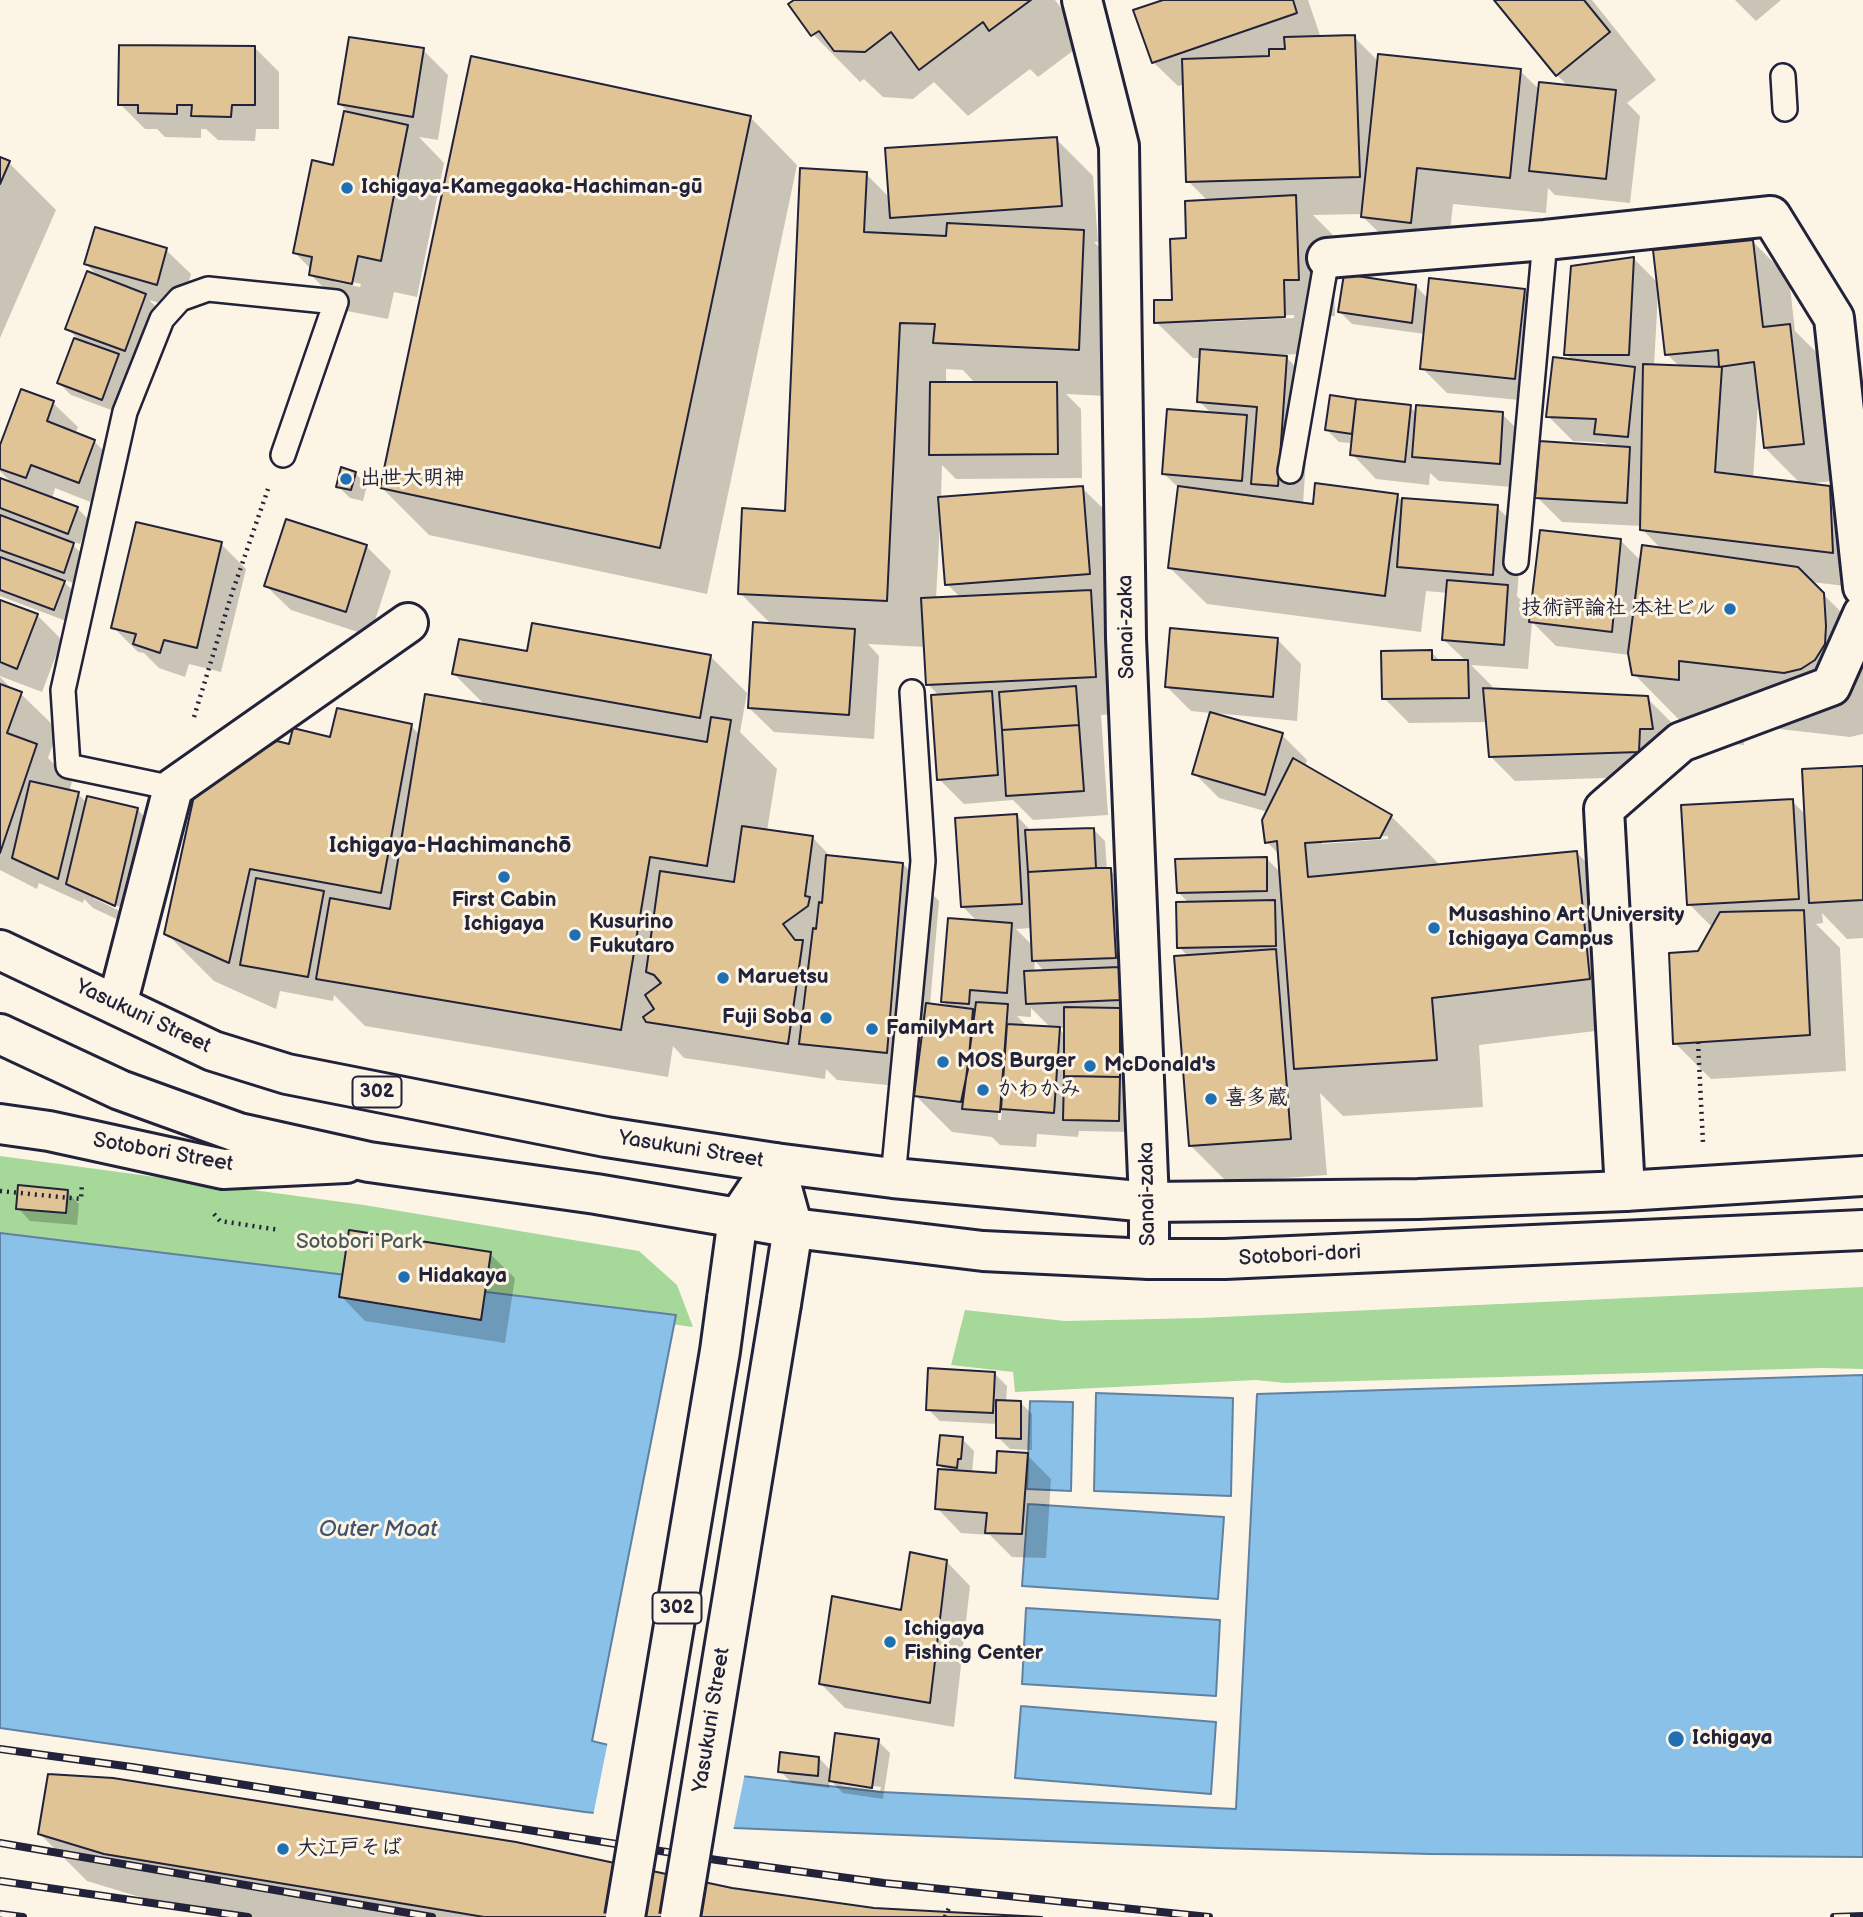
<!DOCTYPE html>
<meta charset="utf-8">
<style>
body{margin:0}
canvas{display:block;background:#fcf5e5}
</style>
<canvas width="1863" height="1917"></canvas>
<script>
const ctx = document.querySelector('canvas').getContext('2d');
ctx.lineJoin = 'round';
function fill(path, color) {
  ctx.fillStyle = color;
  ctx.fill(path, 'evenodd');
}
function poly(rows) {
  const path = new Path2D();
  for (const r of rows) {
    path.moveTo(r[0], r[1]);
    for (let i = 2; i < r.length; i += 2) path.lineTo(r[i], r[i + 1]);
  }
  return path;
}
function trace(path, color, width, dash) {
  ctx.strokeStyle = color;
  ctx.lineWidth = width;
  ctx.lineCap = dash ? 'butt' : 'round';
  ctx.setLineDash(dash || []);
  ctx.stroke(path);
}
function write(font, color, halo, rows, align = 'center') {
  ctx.font = font + ' "Balsamiq Sans","Klee One",sans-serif';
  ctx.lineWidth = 6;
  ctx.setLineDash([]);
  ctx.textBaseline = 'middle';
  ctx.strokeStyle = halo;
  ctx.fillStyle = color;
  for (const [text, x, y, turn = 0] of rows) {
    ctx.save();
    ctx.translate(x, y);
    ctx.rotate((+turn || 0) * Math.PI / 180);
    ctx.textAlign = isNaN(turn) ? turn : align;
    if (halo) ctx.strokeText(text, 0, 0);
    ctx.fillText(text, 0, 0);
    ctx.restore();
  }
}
fill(poly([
 [0,1156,364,1205,639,1251,677,1285,693,1327,0,1234],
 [1863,1287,1863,1369,1822,1368,1285,1383,1256,1380,1015,1392,1013,1372,951,1365,965,1310,1065,1321,1200,1318]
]), '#a6d89a');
const water = poly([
 [0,1233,676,1315,592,1741,733,1775,881,1792,1236,1809,1257,1394,1863,1375,1863,1857,1429,1854,1217,1848,734,1828,585,1812,0,1728,0,1233],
 [1096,1393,1233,1398,1231,1496,1094,1491,1096,1393],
 [1030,1401,1073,1402,1071,1491,1027,1489,1030,1401],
 [1028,1504,1224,1517,1218,1599,1022,1586,1028,1504],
 [1026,1608,1220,1620,1216,1696,1022,1684,1026,1608],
 [1021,1706,1216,1722,1211,1794,1015,1778,1021,1706]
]);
fill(water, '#89c1e8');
trace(water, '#6081a3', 2);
fill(poly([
 [608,1741,745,1773,733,1831,593,1816]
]), '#fcf5e5');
fill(poly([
 [797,0,1055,0,1086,41,1038,77,1030,69,968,116,934,82,913,99,883,97,864,79,860,82,813,34],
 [1169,0,1308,0,1321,38,1354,37,1379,62,1520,71,1540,90,1568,86,1557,75,1496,0,1592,0,1656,80,1627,103,1640,116,1630,203,1555,195,1548,188,1546,213,1453,204,1447,258,1400,253,1363,217,1364,214,1313,215,1332,234,1335,316,1320,316,1321,353,1277,355,1277,357,1287,358,1311,383,1303,504,1314,506,1397,496,1403,502,1497,507,1522,532,1517,596,1532,612,1621,541,1642,562,1662,550,1642,529,1642,526,1562,522,1537,497,1610,447,1605,443,1573,441,1548,416,1573,361,1566,354,1634,259,1659,284,1752,241,1789,278,1795,331,1826,362,1840,480,1806,484,1829,488,1863,522,1863,588,1811,582,1863,634,1863,734,1850,737,1744,725,1744,745,1699,740,1634,674,1630,655,1556,646,1532,622,1528,669,1471,665,1492,686,1492,690,1647,698,1672,723,1677,753,1663,776,1515,781,1490,756,1488,722,1409,723,1384,698,1431,652,1441,662,1466,661,1444,640,1448,593,1426,591,1421,632,1207,604,1170,568,1180,489,1164,474,1212,414,1199,401,1202,358,1193,358,1156,322,1174,301,1188,240,1208,201,1188,181,1185,84,1178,86,1153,62],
 [1658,293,1660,293,1667,354,1680,367,1654,366],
 [1294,315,1294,318,1208,322,1208,319],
 [1758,403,1760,403,1765,448,1802,485,1753,479],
 [1735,0,1781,0,1756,21],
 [255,48,279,72,279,129,256,129,255,141,218,140,206,129,201,129,201,138,165,137,157,129,145,129,120,104],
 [423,50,448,75,438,140,419,137,444,163,417,297,394,292,388,319,347,311,310,274,311,269,295,253,334,167,350,114,340,104],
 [330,277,361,284,360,287,335,282],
 [750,117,797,165,707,594,429,535,381,487],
 [1056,139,1093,176,1098,242,1094,242,1131,279,1126,397,1066,394,1081,409,1082,478,956,479,942,465,941,498,1082,488,1119,524,1132,713,1101,715,1108,815,1033,820,1013,800,964,804,939,779,940,697,928,684,926,647,868,644,879,656,874,739,774,732,749,708,772,625,740,593,787,512,866,174,890,198],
 [946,369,963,370,976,384,946,384],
 [940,523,942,523,947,584,961,598,936,599],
 [0,159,9,163,56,210,0,338],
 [166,250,191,274,181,309,149,300,170,320,150,374,130,367,114,411,71,395,59,383,82,343,67,328,100,278,86,264],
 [1416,286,1429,300,1524,290,1549,315,1540,402,1447,393,1422,368,1425,334,1352,324,1340,312],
 [1331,397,1410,407,1417,414,1502,414,1527,439,1524,488,1439,481,1430,473,1429,485,1376,479,1352,454,1353,443,1339,442,1327,430],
 [53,403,78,427,75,434,94,441,118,466,103,507,55,488,52,499,77,508,89,520,80,544,68,540,85,557,76,584,60,578,76,594,66,621,0,596,0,479,14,485,0,471,0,450],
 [355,473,367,485,363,501,350,498,338,486],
 [221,544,246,569,221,672,189,664,185,677,159,668,144,653,138,652,113,627],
 [366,546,391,571,370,636,291,610,266,586],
 [0,602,37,615,62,640,42,692,0,676],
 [1277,639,1301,664,1297,721,1215,713,1214,715,1282,735,1307,760,1305,767,1391,816,1439,864,1437,866,1577,853,1624,900,1637,1026,1479,1045,1483,1107,1343,1116,1320,1093,1327,1175,1227,1182,1190,1145,1189,957,1179,947,1189,903,1178,892,1266,858,1281,873,1280,855,1267,842,1268,812,1219,798,1194,773,1211,713,1191,711,1166,686],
 [1388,836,1388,839,1322,844,1322,840],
 [528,653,710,656,747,693,740,732,777,769,767,831,813,838,832,858,903,864,939,901,930,1005,949,1007,943,1001,978,922,962,906,1017,816,1032,832,1093,829,1105,841,1107,870,1110,870,1135,895,1131,1132,1079,1131,1078,1137,1037,1134,1036,1147,1000,1145,992,1137,952,1132,916,1096,917,1088,837,1080,826,1069,825,1079,684,1058,673,1046,668,1077,365,1026,334,995,333,1001,280,991,276,1009,214,981,166,933,290,746,411,726,420,735,487,707,454,674],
 [1032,928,1033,946,1016,929],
 [1035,961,1045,972,1034,972],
 [1031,1008,1052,1029,1028,1027,1017,1016,1031,1017],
 [1058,1028,1066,1028,1066,1036],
 [1002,1058,1006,1061,1001,1120,998,1120],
 [0,677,14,691,21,694,58,730,48,758,72,782,69,792,78,794,87,803,137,809,161,834,140,930,93,908,84,899,83,903,39,883,37,889,0,870],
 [93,894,124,909,122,912,93,898],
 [1863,768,1863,938,1847,939,1822,913,1823,923,1816,924,1840,948,1846,1071,1711,1079,1675,1043,1699,953,1713,928,1689,904,1792,801,1806,815],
 [67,1192,79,1204,77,1225,30,1221,18,1208],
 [490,1254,515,1278,505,1343,365,1321,341,1296],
 [994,1373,1007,1386,1006,1402,1020,1402,1032,1414,1032,1450,1010,1449,998,1437,998,1424,940,1421,928,1409],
 [962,1439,974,1451,972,1473,998,1475,1027,1455,1051,1479,1046,1558,1012,1557,990,1535,961,1533,937,1508,946,1471,939,1465],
 [946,1561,970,1586,954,1727,845,1708,820,1683,903,1612],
 [878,1741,890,1753,883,1799,843,1793,830,1780,829,1788,792,1783,780,1771,819,1758,832,1772],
 [842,1782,881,1787,880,1791,842,1785],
 [40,1834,732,1890,874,1910,1009,1917,251,1917,153,1901,87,1881]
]), '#0003');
const building = poly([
 [794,0,1031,0,989,31,983,22,919,70,891,32,865,52,834,51,819,31,811,36,788,4,794,0],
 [1163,0,1293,0,1297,13,1152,63,1133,10,1163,0],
 [1494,0,1584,0,1610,32,1556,76,1494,0],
 [1355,35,1360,177,1186,182,1182,59,1269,56,1269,49,1285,49,1284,37,1355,35],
 [349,37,424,48,413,117,338,104,349,37],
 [119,45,255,46,255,105,232,105,231,117,191,116,192,105,177,105,177,114,138,113,138,105,118,105,119,45],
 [1378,54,1521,69,1510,178,1417,168,1411,223,1361,217,1378,54],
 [471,56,751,116,660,548,380,488,471,56],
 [1539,82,1616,90,1606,179,1529,171,1539,82],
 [344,111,408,125,381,261,358,256,352,284,309,275,312,257,293,253,312,160,333,165,344,111],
 [1057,137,1062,206,890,218,885,148,1057,137],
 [0,157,10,161,0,184,0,157],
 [800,168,867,172,864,232,946,236,947,223,1084,230,1079,350,933,343,935,324,900,323,887,601,738,594,742,508,785,511,800,168],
 [1296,195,1299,280,1284,280,1285,317,1154,323,1154,300,1172,300,1170,239,1186,238,1185,201,1296,195],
 [95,227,167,248,157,285,84,264,95,227],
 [1753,240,1763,327,1790,324,1804,444,1764,448,1754,362,1719,367,1718,350,1665,355,1653,250,1753,240],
 [1634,257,1629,355,1564,355,1571,266,1634,257],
 [87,271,146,294,125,351,65,329,87,271],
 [1344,274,1416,285,1412,323,1338,312,1344,274],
 [1429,278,1525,289,1515,379,1420,369,1429,278],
 [74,338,119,354,102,400,57,383,74,338],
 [1200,349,1287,356,1278,486,1251,484,1257,407,1197,402,1200,349],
 [1553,357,1635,367,1628,437,1594,434,1596,419,1546,417,1553,357],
 [1643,364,1722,367,1715,472,1830,486,1833,553,1640,530,1643,364],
 [930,382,1057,382,1058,454,929,455,930,382],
 [21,389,54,401,47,421,95,440,79,483,31,465,26,478,0,469,0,445,21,389],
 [1330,395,1356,399,1352,434,1325,430,1330,395],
 [1356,399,1411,405,1405,462,1350,455,1356,399],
 [1416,405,1503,412,1500,464,1412,457,1416,405],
 [1167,409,1247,415,1242,481,1162,474,1167,409],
 [1539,441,1630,447,1627,503,1535,498,1539,441],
 [341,467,356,472,351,490,336,487,341,467],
 [0,478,78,507,68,534,0,508,0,478],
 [1315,483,1398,494,1385,596,1168,568,1178,486,1313,504,1315,483],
 [1083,486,1090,574,945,585,938,497,1083,486],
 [1402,498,1498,505,1493,575,1397,567,1402,498],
 [0,515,74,543,64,573,0,550,0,515],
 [286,519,367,545,346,612,264,586,286,519],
 [136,522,222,542,197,648,164,640,160,653,133,644,136,634,111,628,136,522],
 [1540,530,1621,539,1612,632,1529,622,1540,530],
 [1642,545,1798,567,1824,593,1826,626,1825,644,1815,660,1801,669,1784,673,1679,661,1679,680,1632,675,1628,653,1642,545],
 [0,557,65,581,54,610,0,590,0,557],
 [1447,580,1508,585,1504,645,1442,640,1447,580],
 [1091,590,1096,677,926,685,921,598,1091,590],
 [0,600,38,614,17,669,0,662,0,600],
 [753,622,855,629,849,715,748,708,753,622],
 [532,623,711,655,700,718,452,674,459,639,527,651,532,623],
 [1170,628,1278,638,1273,697,1165,687,1170,628],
 [1432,650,1432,660,1468,660,1469,698,1382,699,1381,651,1432,650],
 [0,684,22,692,7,733,37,744,0,853,0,684],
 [1076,686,1079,725,1002,730,999,692,1076,686],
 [1483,688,1648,696,1653,729,1640,729,1639,752,1489,757,1483,688],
 [992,691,998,775,937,780,931,695,992,691],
 [425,694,707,742,711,717,731,720,707,866,650,857,621,1030,316,979,330,898,390,909,425,694],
 [337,708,412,724,381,893,250,869,229,963,164,934,195,791,277,741,289,744,293,728,330,737,337,708],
 [1210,712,1283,733,1265,795,1192,774,1210,712],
 [1079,725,1084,791,1006,796,1002,730,1079,725],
 [1293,758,1392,815,1380,838,1305,843,1308,877,1577,851,1590,979,1432,998,1437,1060,1294,1069,1277,841,1265,843,1262,820,1293,758],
 [1863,766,1863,900,1809,903,1802,769,1863,766],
 [30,781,79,792,58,879,12,858,30,781],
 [87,796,138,808,115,906,66,884,87,796],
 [1793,799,1799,899,1687,905,1681,805,1793,799],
 [1017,814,1022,904,961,907,955,818,1017,814],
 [742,826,813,836,805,896,810,897,808,906,783,924,795,940,803,940,788,1044,646,1022,643,1017,654,1009,645,995,661,983,654,975,646,972,660,871,734,882,742,826],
 [1094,828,1096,868,1028,872,1025,830,1094,828],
 [826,855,903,863,887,1053,799,1044,813,928,816,929,819,902,822,903,826,855],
 [1267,857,1267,891,1177,893,1175,859,1267,857],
 [1096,868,1111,868,1116,958,1032,961,1028,872,1096,868],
 [256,878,324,891,308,977,240,965,256,878],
 [1275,900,1276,946,1177,948,1176,902,1275,900],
 [1804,910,1810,1035,1673,1044,1669,953,1698,951,1720,912,1804,910],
 [948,918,1012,923,1007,993,970,990,969,1004,941,1002,948,918],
 [1276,949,1291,1139,1189,1146,1174,956,1276,949],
 [1119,967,1121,1000,1026,1004,1024,971,1119,967],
 [976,1002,1008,1004,1000,1112,962,1109,976,1002],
 [926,1003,973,1009,968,1069,961,1102,914,1096,926,1003],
 [1064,1007,1120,1008,1120,1077,1064,1076,1064,1007],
 [1007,1024,1060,1027,1054,1113,1001,1109,1007,1024],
 [1064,1076,1120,1077,1119,1121,1063,1120,1064,1076],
 [18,1185,68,1190,66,1213,16,1209,18,1185],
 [349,1230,491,1252,481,1320,339,1297,349,1230],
 [928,1368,995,1372,993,1413,926,1410,928,1368],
 [996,1400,1021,1401,1021,1439,996,1438,996,1400],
 [940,1435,963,1437,961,1459,958,1459,957,1468,937,1465,940,1435],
 [997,1451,1028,1453,1022,1534,985,1533,987,1513,935,1509,938,1469,996,1473,997,1451],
 [910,1552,947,1560,930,1703,819,1684,832,1596,901,1610,910,1552],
 [835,1733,879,1739,872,1788,829,1781,835,1733],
 [780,1752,819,1757,818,1776,778,1772,780,1752],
 [48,1774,113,1778,516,1842,732,1888,874,1908,1042,1917,484,1917,104,1854,38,1834,48,1774]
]);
fill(building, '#e1c495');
trace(building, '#22223b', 2);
const service = poly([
 [1783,76,1785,109],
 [1290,471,1327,258],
 [1516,562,1545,240],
 [173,788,68,766,63,690,125,412,162,319,180,299,208,289,336,302,283,455],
 [893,1178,923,861,912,692]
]);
const minor = poly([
 [1082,0,1119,146,1126,638,1149,1202,1149,1259],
 [1327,258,1545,240,1771,216,1834,318,1863,587],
 [117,1005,173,788,408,623],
 [1625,1191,1604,809,1681,742,1831,686,1863,614]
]);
const secondary = poly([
 [0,1124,49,1131,223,1169,346,1163],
 [1863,1176,1625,1191,1418,1199,1149,1202,893,1178,775,1163,738,1218,793,1228,983,1251,1149,1259,1225,1259,1863,1230]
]);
const primary = poly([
 [0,950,213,1051,287,1074,606,1137,775,1163,793,1228,781,1304],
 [0,1034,120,1090,239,1133,369,1162,596,1194,738,1218,727,1299]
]);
trace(service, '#22223b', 28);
trace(minor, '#22223b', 44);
trace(secondary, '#22223b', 44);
trace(primary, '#22223b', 44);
trace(poly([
 [194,717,231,596,268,489],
 [1698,1042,1703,1143],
 [0,1191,81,1199,82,1183],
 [214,1214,220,1221,280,1230],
 [945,1917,949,1908]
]), '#22223b', 4.5, [2, 5]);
trace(service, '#fcf5e5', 23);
trace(minor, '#fcf5e5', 38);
trace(secondary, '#fcf5e5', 38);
trace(primary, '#fcf5e5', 38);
const rail = poly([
 [0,1749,132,1767,717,1860,884,1883,1209,1917],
 [0,1843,432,1917],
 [0,1881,248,1917],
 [0,1914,23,1917],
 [1834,1917,1863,1916]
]);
trace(rail, '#22223b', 8);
trace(rail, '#fcf5e5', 5, [16]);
const primaryBridge = poly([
 [625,1917,720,1351,727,1299],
 [680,1917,781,1304]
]);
trace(primaryBridge, '#22223b', 44, []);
trace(primaryBridge, '#fcf5e5', 38);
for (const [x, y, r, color] of [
 [347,188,7,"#1f6fb2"],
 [346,479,7,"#1f6fb2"],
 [1730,609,7,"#1f6fb2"],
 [504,877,7,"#1f6fb2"],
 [1434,928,7,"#1f6fb2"],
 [575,935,7,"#1f6fb2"],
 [723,978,7,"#1f6fb2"],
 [826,1018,7,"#1f6fb2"],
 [872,1029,7,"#1f6fb2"],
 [943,1062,7,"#1f6fb2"],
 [1090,1066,7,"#1f6fb2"],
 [983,1090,7,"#1f6fb2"],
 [1211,1099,7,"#1f6fb2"],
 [404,1277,7,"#1f6fb2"],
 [890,1642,7,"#1f6fb2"],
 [1676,1739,9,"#1f6fb2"],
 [283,1849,7,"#1f6fb2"]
]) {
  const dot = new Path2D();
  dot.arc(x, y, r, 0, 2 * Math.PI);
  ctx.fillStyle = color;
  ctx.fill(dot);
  trace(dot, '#fcf5e5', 2.5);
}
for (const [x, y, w] of [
 [377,1092,49],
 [677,1608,49]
]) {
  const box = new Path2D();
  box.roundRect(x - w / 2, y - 15.5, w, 31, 5);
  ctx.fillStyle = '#fcf5e5';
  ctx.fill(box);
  trace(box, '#22223b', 2);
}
write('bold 19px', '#22223b', null, [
 ["302",377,1092],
 ["302",677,1608]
]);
write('bold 21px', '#22223b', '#fcf5e5', [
 ["Ichigaya-Kamegaoka-Hachiman-gū",361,188],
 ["出世大明神",360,479],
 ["技術評論社 本社ビル",1716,609,"right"],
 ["First Cabin",504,901,"center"],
 ["Ichigaya",504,925,"center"],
 ["Musashino Art University",1448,916],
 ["Ichigaya Campus",1448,940],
 ["Kusurino",589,923],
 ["Fukutaro",589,947],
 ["Maruetsu",737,978],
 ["Fuji Soba",812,1018,"right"],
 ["FamilyMart",886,1029],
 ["MOS Burger",957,1062],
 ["McDonald's",1104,1066],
 ["かわかみ",997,1090],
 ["喜多蔵",1225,1099],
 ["Hidakaya",418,1277],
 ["Ichigaya",904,1630],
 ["Fishing Center",904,1654],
 ["Ichigaya",1692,1739],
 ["大江戸そば",297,1849]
], 'left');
write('21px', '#22223b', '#fcf5e5', [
 ["Sanai-zaka",1127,627,-91],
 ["Yasukuni Street",143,1017,25],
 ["Yasukuni Street",691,1150,9],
 ["Sotobori Street",163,1153,10],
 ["Sanai-zaka",1148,1194,-91],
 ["Sotobori-dori",1300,1256,-3],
 ["Yasukuni Street",712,1720,-81]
]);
write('21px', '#4a5958', '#fcf5e5', [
 ["Sotobori Park",359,1243]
]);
write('bold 23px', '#22223b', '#fcf5e5', [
 ["Ichigaya-Hachimanchō",450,846]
]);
write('italic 23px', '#41526f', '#fcf5e5', [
 ["Outer Moat",378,1530]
]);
</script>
